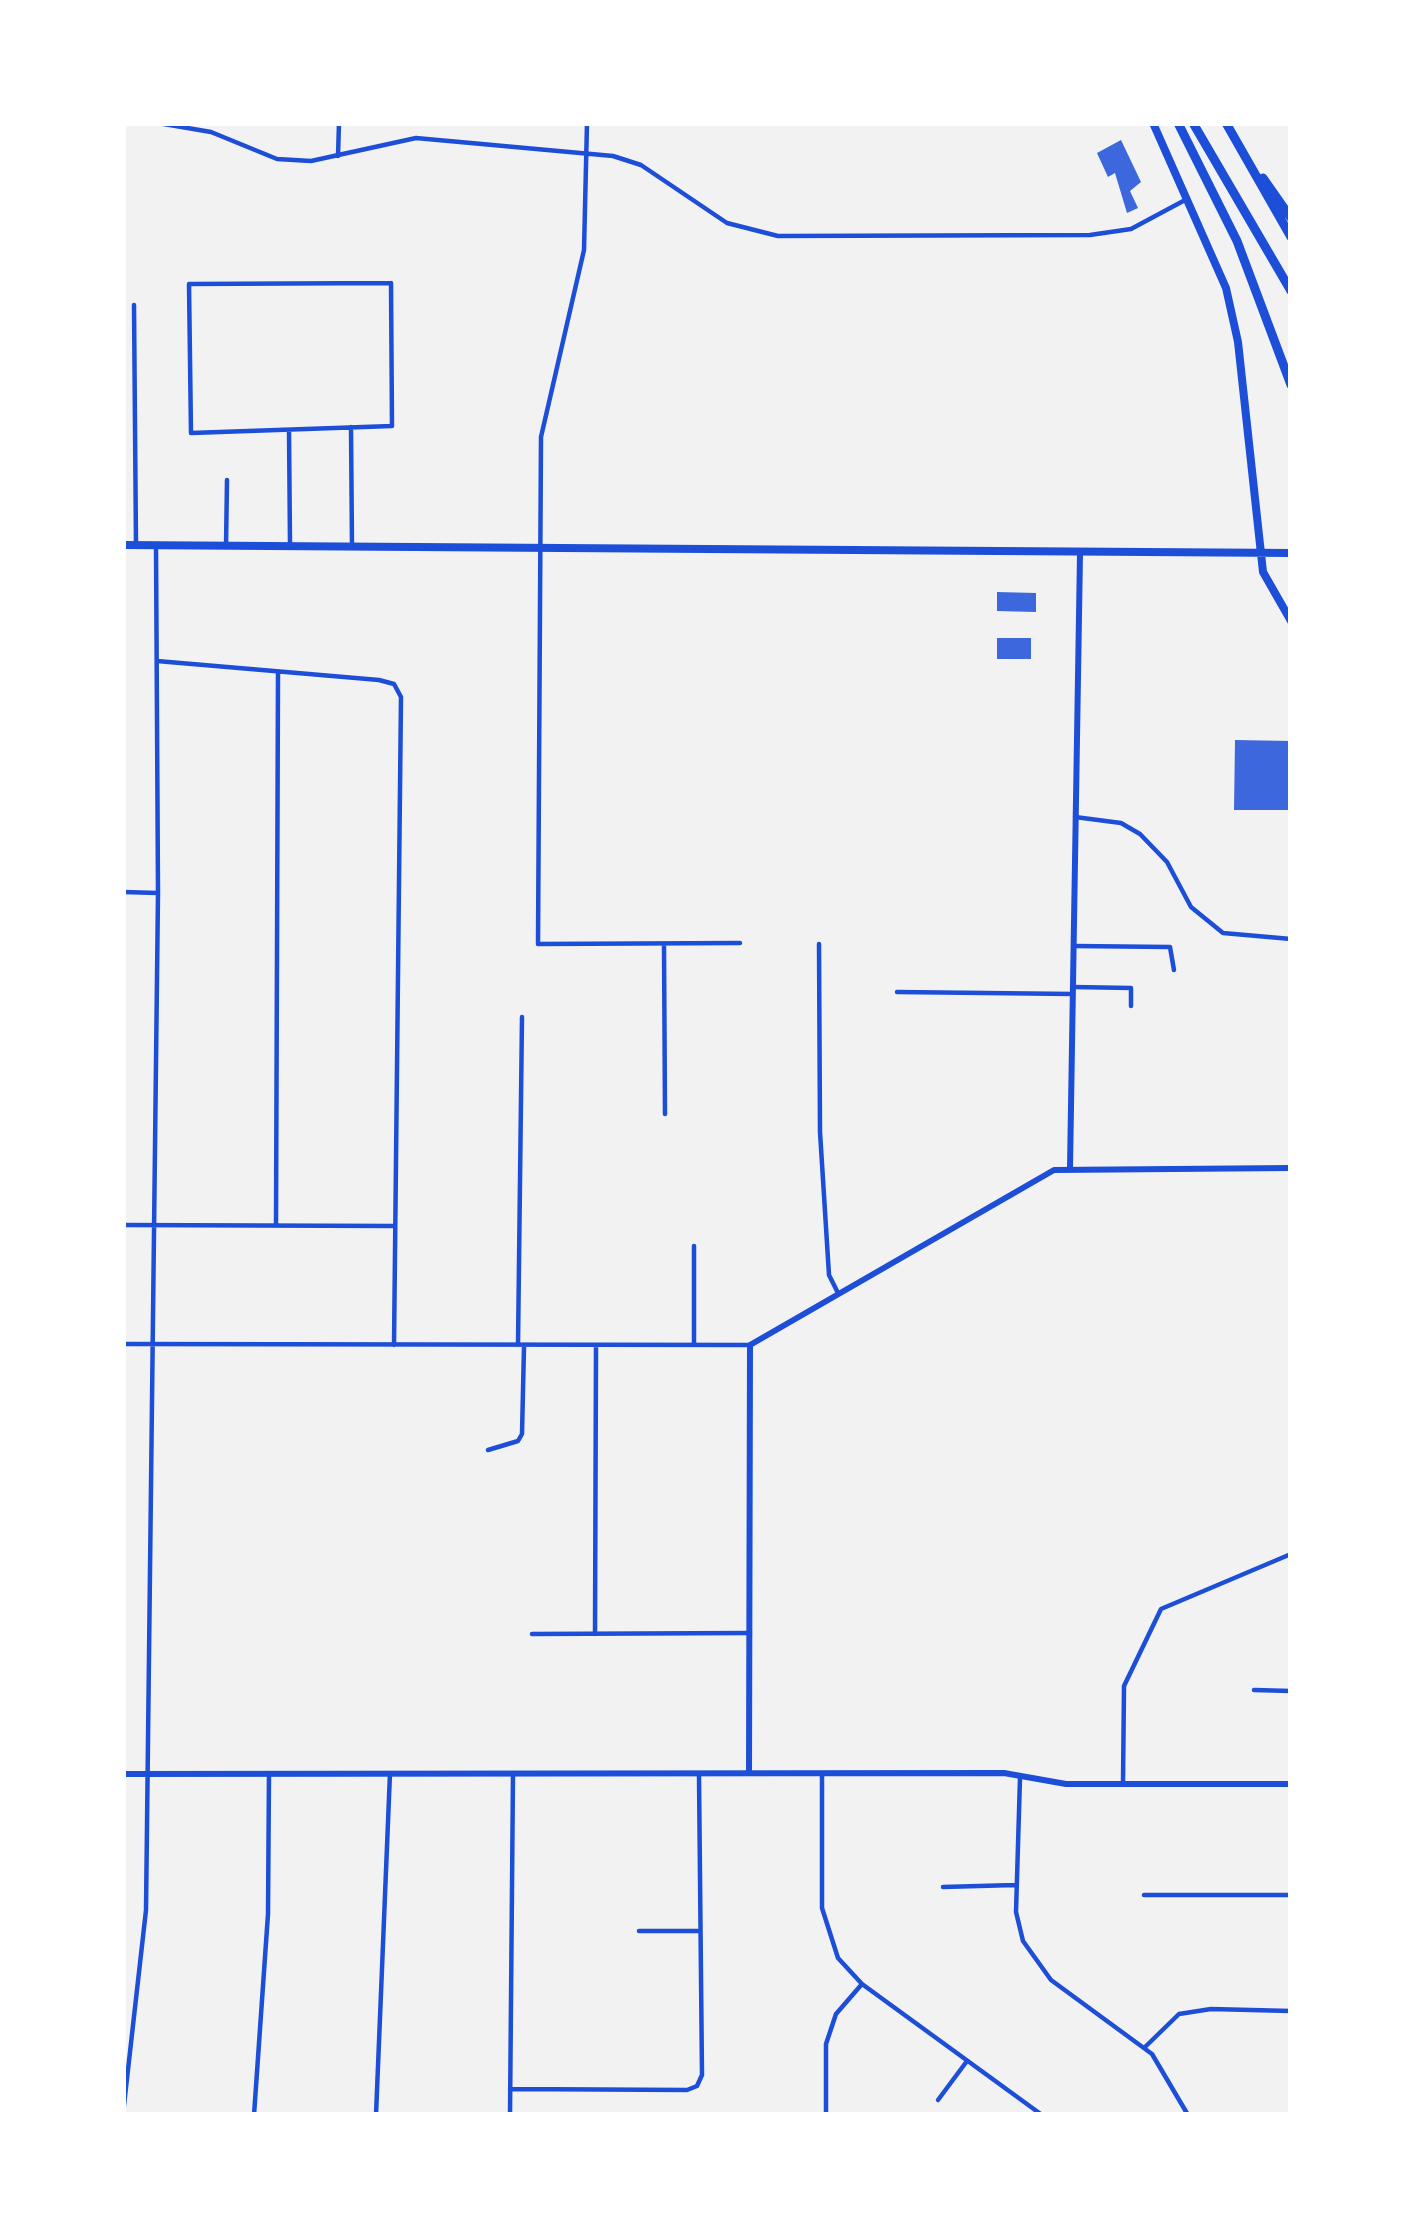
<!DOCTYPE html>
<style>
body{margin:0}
#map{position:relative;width:1414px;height:2238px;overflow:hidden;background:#f2f2f2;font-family:Spectral,serif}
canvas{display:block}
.frame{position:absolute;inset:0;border:126px solid #fff;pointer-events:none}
</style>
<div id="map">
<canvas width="1414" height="2238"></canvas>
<div class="frame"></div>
</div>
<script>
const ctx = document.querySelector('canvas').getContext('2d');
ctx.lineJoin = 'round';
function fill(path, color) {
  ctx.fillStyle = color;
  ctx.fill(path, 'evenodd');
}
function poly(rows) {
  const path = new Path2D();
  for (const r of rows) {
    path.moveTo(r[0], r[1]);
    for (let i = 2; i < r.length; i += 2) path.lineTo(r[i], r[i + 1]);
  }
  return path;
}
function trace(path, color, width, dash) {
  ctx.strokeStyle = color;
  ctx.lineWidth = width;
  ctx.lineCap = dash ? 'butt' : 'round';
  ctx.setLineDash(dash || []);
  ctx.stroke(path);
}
fill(poly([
 [1121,140,1141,182,1130,191,1138,208,1127,213,1115,173,1108,177,1097,153],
 [997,592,1036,593,1036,612,997,611],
 [997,638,1031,638,1031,659,997,659],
 [1235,740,1291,741,1291,810,1234,810]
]), '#3d67dc');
trace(poly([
 [158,123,211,132,277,159,311,161,416,138,613,156,641,165,727,223,778,236,1090,235,1131,229,1187,199],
 [587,123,584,250,541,437,538,944,740,943],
 [338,156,339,123],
 [391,283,392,426,191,433,189,284,391,283],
 [134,305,136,545],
 [351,427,352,547],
 [289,430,290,544],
 [226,547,227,480],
 [157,661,379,680,394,684,401,697,394,1345],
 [1075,817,1121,823,1140,834,1167,862,1191,907,1223,933,1291,939],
 [123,892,158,893],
 [819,944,820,1132,829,1275,838,1293],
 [664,946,665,1114],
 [1074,946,1170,947,1174,970],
 [1073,987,1131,988,1131,1006],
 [897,992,1073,994],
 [123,1225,393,1226],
 [276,1225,278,673],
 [694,1246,694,1345],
 [123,1344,750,1345],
 [518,1345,522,1017],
 [488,1450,518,1441,522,1434,524,1347],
 [532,1634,750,1633],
 [595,1634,596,1345],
 [1254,1690,1291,1691],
 [822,1775,822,1908,838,1958,862,1984,1042,2115],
 [1020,1778,1016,1912,1023,1941,1051,1980,1152,2054,1188,2115],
 [1123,1784,1124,1686,1161,1609,1291,1554],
 [943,1887,1015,1885],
 [1144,1895,1291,1895],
 [639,1931,700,1931],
 [1144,2048,1179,2014,1211,2009,1291,2011],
 [510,2089,687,2090,697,2086,702,2075,699,1776],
 [938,2100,967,2061],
 [123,2114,146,1910,158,893,156,545],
 [254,2115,268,1914,269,1773],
 [376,2115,390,1773],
 [510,2115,513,1773],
 [826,2115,826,2044,836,2014,862,1984]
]), '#1d4ed8', 4.5);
trace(poly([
 [1070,1168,1080,554],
 [749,1772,750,1345,1054,1170,1291,1168],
 [123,1774,1004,1773,1066,1784,1291,1784]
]), '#1d4ed8', 6);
trace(poly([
 [1153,123,1226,288,1238,342,1263,572,1291,621],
 [123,545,1291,553]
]), '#1d4ed8', 8);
trace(poly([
 [1178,123,1237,241,1291,385],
 [1193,123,1291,291],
 [1226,123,1291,237],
 [1263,178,1291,218]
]), '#1d4ed8', 9);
</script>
